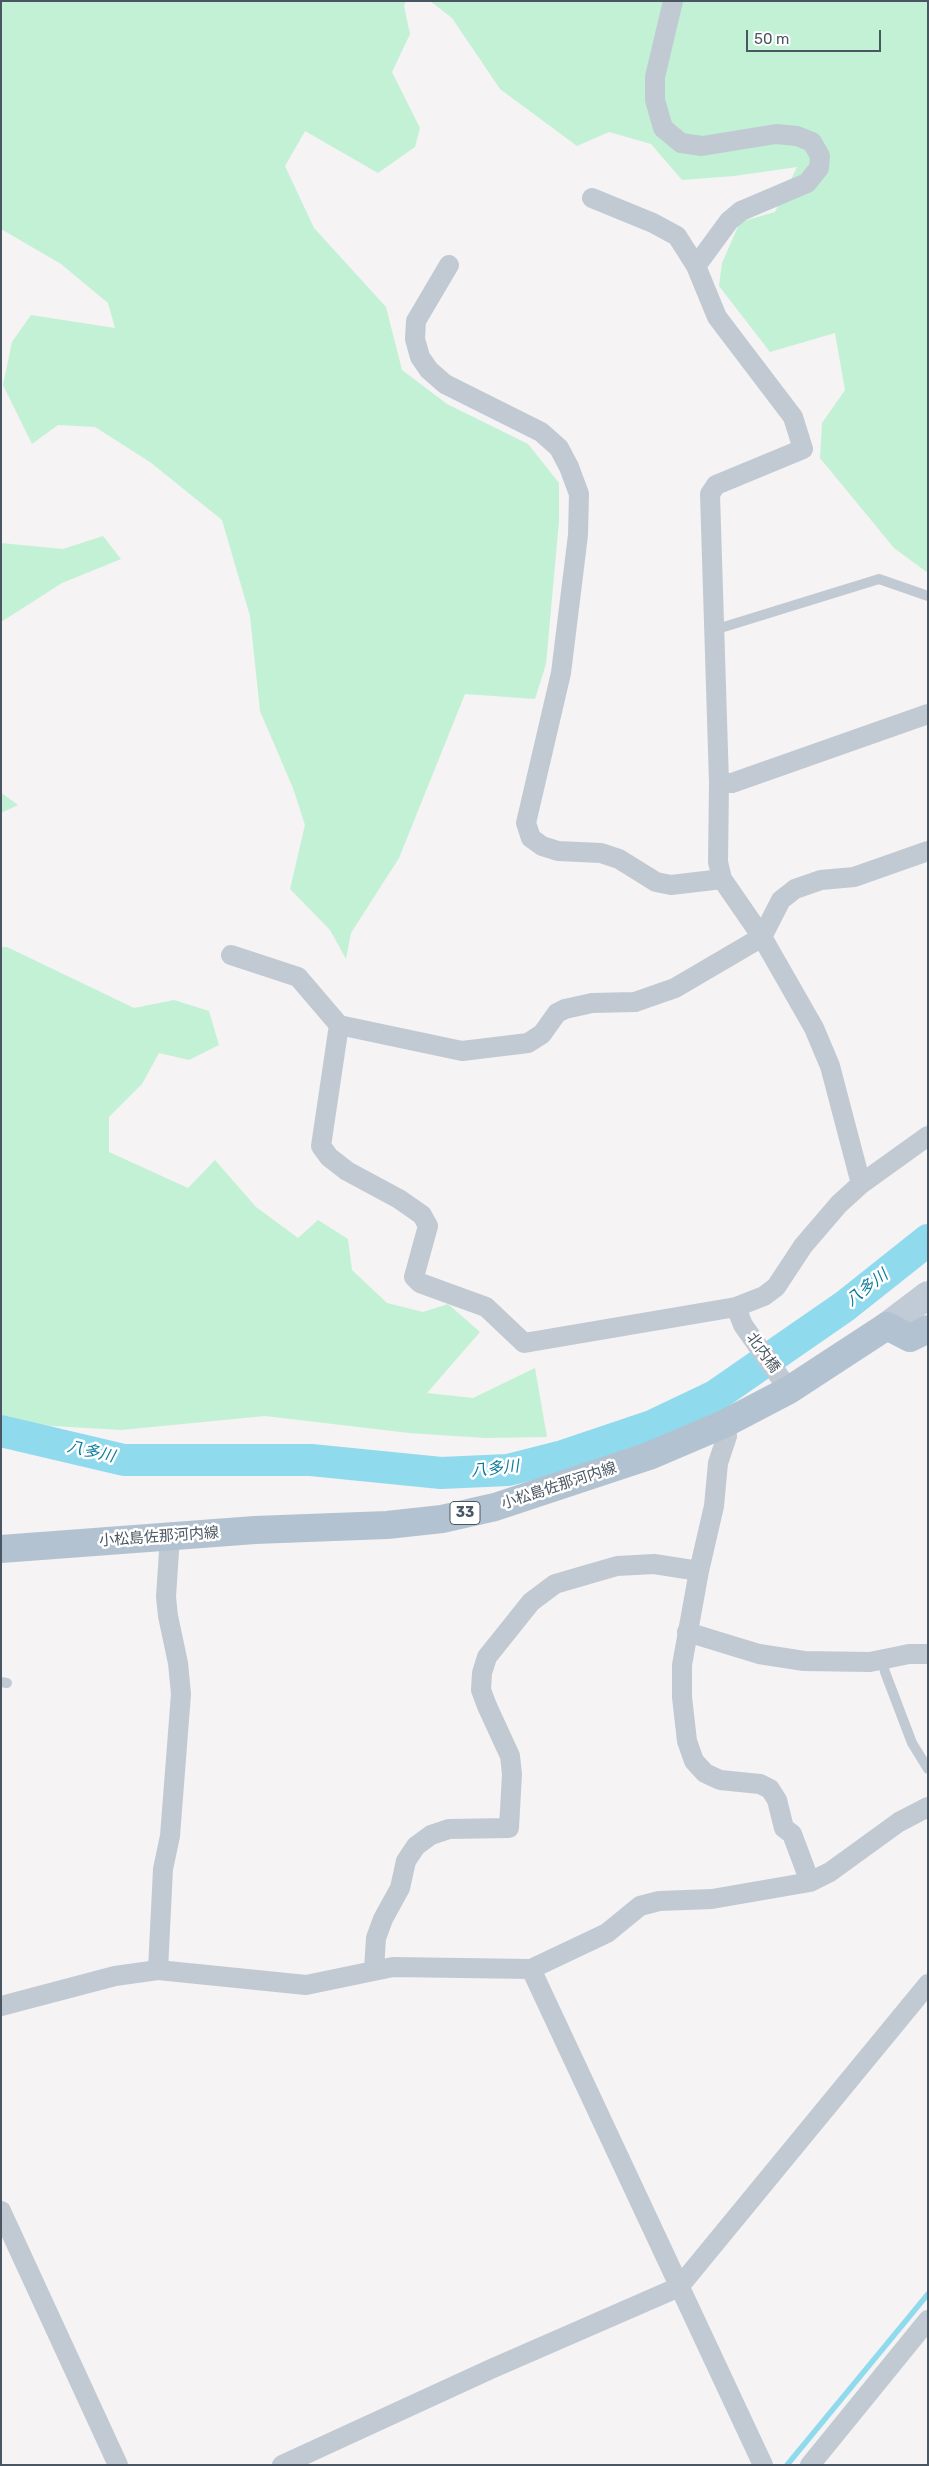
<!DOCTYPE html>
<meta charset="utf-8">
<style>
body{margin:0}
#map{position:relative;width:929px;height:2466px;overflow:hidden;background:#f5f3f3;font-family:Rubik,sans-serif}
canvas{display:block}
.frame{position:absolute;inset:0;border:2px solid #4a5661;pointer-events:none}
.scale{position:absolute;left:746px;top:30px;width:135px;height:22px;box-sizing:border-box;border:2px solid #4a5661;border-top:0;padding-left:6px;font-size:15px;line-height:18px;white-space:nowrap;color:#4a5661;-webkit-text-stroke:4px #fff;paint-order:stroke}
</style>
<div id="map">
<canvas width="929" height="2466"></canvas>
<div class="frame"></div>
<div class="scale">50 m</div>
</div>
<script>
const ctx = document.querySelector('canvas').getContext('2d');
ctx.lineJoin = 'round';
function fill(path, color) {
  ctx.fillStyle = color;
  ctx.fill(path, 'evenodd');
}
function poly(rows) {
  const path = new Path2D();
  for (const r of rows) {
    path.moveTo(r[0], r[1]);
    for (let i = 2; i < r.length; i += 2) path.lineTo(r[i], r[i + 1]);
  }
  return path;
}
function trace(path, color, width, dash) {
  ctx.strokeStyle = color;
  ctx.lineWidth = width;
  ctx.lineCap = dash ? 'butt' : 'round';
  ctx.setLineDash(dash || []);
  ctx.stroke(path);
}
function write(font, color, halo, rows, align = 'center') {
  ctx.font = font + ' Rubik,"Noto Sans JP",sans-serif';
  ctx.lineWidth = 5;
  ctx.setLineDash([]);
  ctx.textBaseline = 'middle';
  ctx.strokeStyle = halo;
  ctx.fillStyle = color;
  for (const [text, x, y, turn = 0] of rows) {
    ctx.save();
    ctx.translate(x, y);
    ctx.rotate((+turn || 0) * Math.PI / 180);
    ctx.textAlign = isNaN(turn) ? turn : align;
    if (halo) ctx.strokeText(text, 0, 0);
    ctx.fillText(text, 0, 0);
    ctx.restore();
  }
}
fill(poly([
 [1,1,406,1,404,6,410,34,392,72,420,128,415,147,378,173,305,131,285,166,314,228,386,307,402,370,447,404,528,444,559,483,559,521,546,664,535,699,465,694,399,858,351,933,346,959,330,930,290,889,305,825,293,788,260,711,250,616,222,520,150,462,95,427,58,425,32,444,3,385,12,342,31,315,115,328,108,303,61,264,1,229],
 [430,1,928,1,928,573,894,548,820,458,822,423,845,390,835,333,770,352,719,286,722,263,740,222,775,212,797,167,734,176,682,180,651,144,609,132,577,146,500,89,452,18],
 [103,536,121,559,62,583,1,622,1,543,63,549],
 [3,794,18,805,1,813,1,795],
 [1,947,7,947,134,1008,174,1000,209,1011,219,1045,189,1060,159,1053,142,1084,109,1117,109,1152,188,1188,215,1160,256,1207,298,1238,318,1220,348,1239,352,1270,387,1303,423,1312,448,1304,480,1332,427,1393,473,1398,535,1368,547,1437,485,1438,409,1433,265,1416,121,1430,1,1423]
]), '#c3f1d5');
trace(poly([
 [787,2465,928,2294]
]), '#90daee', 5.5);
trace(poly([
 [1,1431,124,1460,311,1460,441,1473,508,1470,563,1456,652,1426,715,1396,845,1306,928,1240]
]), '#90daee', 32);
trace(poly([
 [714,630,879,579,928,596],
 [882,1659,885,1672,912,1743,928,1769],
 [1,1682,7,1683]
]), '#c1cad2', 10);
trace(poly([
 [673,1,655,77,655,100,663,128,681,143,702,146,776,134,797,136,812,142,820,156,819,168,807,183,741,211,729,221,696,266],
 [592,198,653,223,677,236,696,266,717,317,793,417,803,449,716,485,710,494,719,783,718,862,722,879],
 [449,265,416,321,415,339,420,357,429,370,445,384,541,432,559,448,569,467,579,494,578,535,561,673,526,823,531,838,542,846,558,851,601,853,619,859,656,882,671,885,722,879,762,937,814,1028,830,1066,861,1184],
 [719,783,732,783,928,714],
 [231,955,298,977,339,1025,321,1146,329,1157,347,1171,399,1199,422,1215,428,1226,414,1277,420,1283,486,1307,524,1343,736,1307],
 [339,1025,462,1051,528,1043,542,1034,557,1013,565,1009,592,1003,635,1002,675,988,762,937,781,900,795,889,821,880,854,877,928,851],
 [789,1390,743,1325,736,1307,764,1296,776,1287,803,1246,839,1204,861,1184,928,1136],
 [724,1424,727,1436,718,1463,714,1506,699,1571,682,1665,682,1697,687,1741,694,1761,705,1773,720,1780,760,1784,770,1789,777,1800,784,1828,792,1834,810,1882],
 [687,1632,759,1654,804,1661,870,1662,909,1654,928,1654],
 [374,1969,376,1938,383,1919,400,1888,406,1861,416,1846,431,1835,449,1829,509,1828,512,1774,510,1756,487,1706,481,1690,482,1673,487,1657,531,1602,555,1584,617,1566,654,1564,699,1571],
 [531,1969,763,2465],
 [158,1970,163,1869,170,1836,181,1694,178,1663,168,1616,166,1597,170,1536],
 [1,2006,115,1976,158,1970,306,1985,393,1967,531,1969,607,1933,640,1906,659,1901,712,1899,810,1882,830,1872,899,1822,928,1807],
 [1,2211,118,2465],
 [282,2465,491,2369,679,2287,928,1984],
 [810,2465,928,2320]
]), '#c1cad2', 20);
trace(poly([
 [887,1326,928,1295]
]), '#c1cbd6', 28);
trace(poly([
 [1,1549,255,1530,387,1525,442,1519,495,1507,649,1456,724,1424,789,1390,887,1326,910,1338,928,1329]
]), '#b3c2d1', 28);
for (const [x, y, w] of [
 [465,1513,30]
]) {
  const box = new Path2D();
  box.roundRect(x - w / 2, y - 11.5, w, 23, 4);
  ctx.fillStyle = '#fff';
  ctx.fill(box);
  trace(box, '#4a5661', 1);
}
write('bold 14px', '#4a5661', null, [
 ["33",465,1513]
]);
write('15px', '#4a5661', '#fff', [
 ["北内橋",763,1353,54],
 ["小松島佐那河内線",559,1486,-18],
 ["小松島佐那河内線",159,1537,-4]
]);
write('italic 16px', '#0c7c9b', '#fff', [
 ["八多川",867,1288,-38],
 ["八多川",91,1452,13],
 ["八多川",495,1469,-6]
]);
</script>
